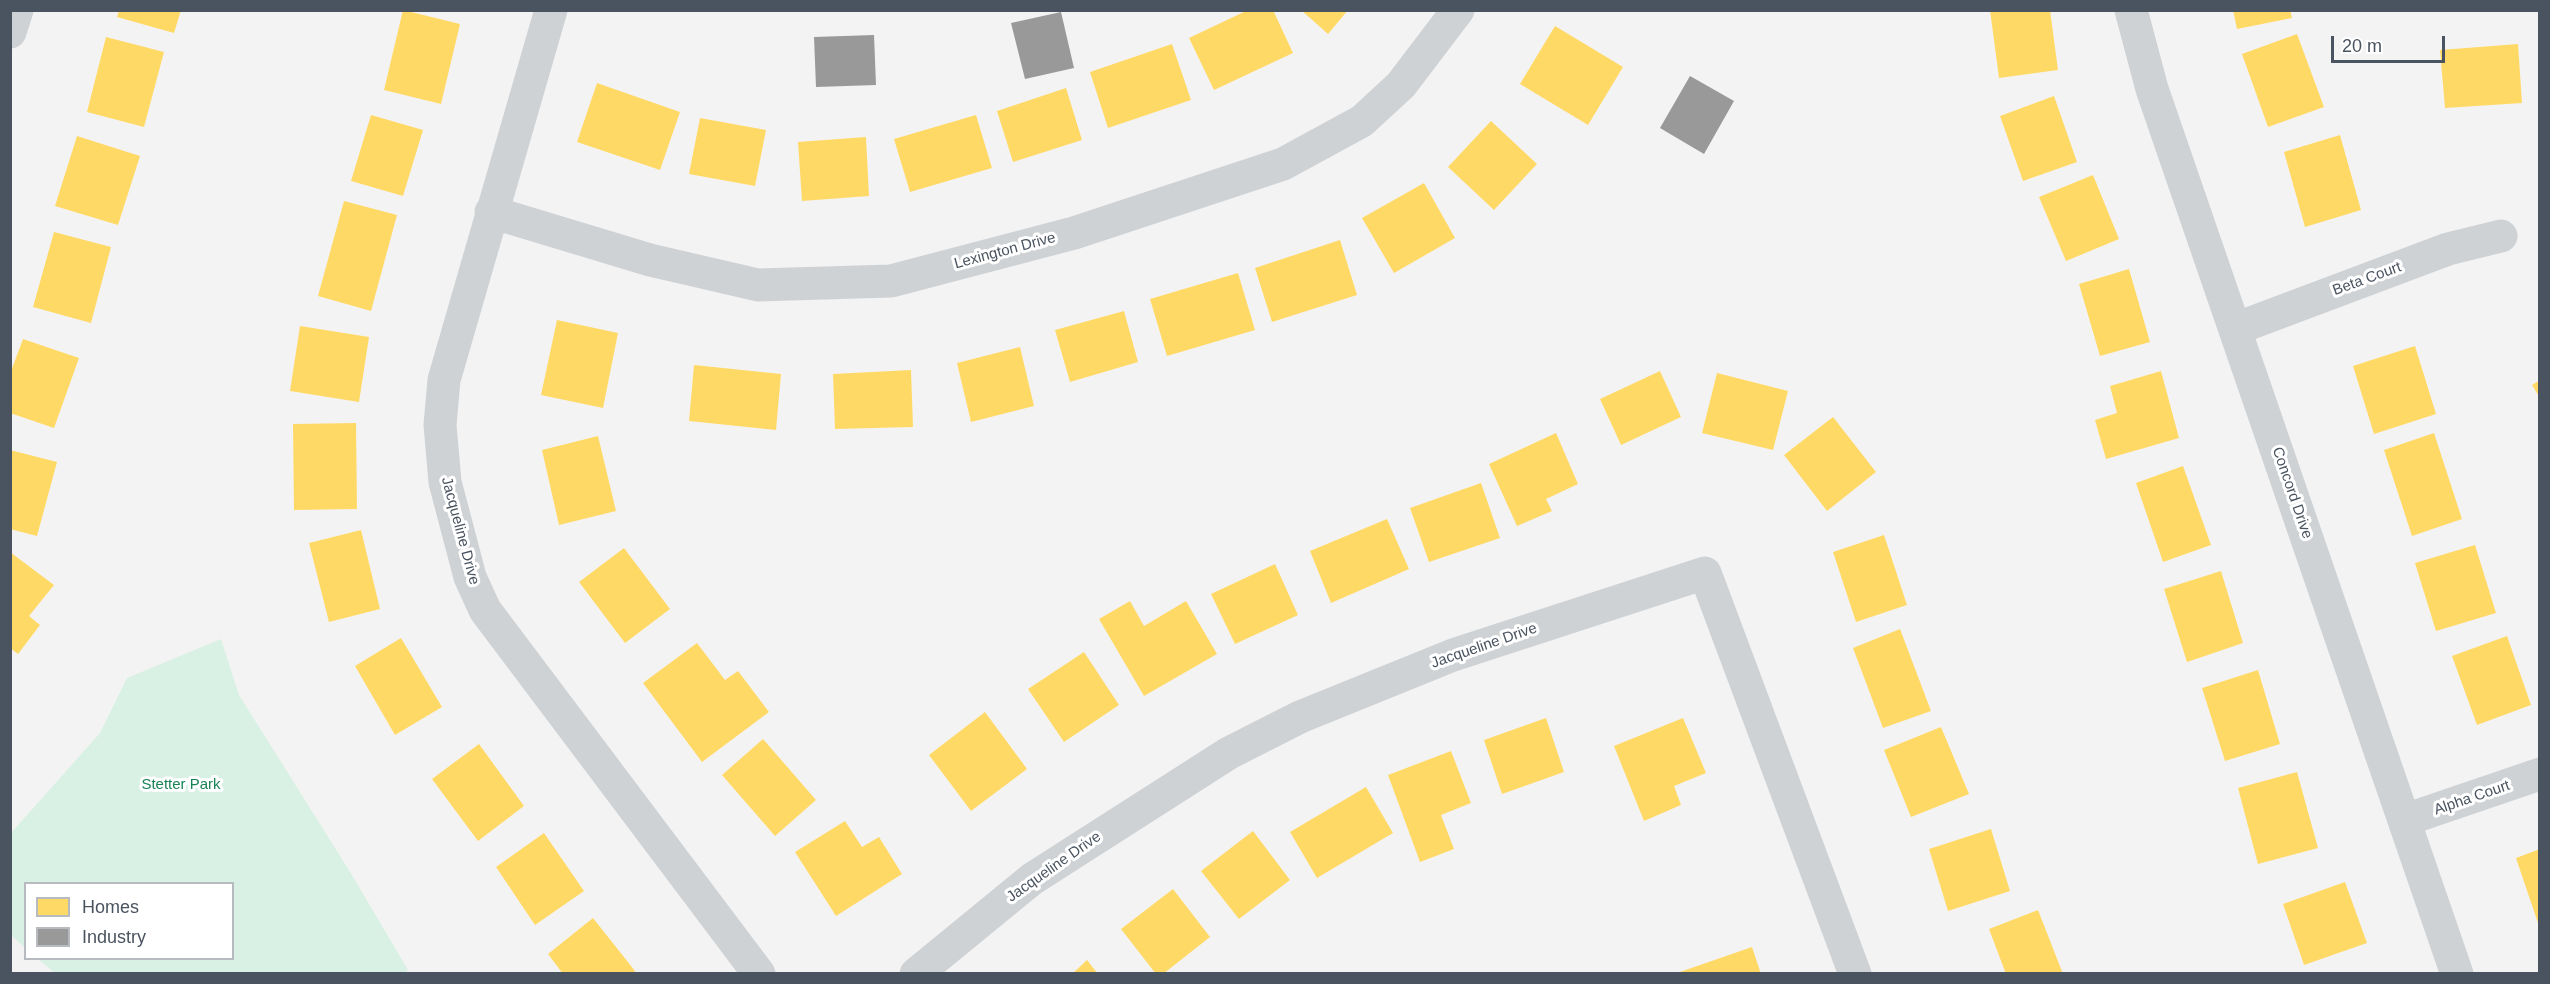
<!DOCTYPE html>
<style>
body{margin:0}
#map{position:relative;width:2550px;height:984px;overflow:hidden;background:#f4f3f3;font-family:Helvetica,sans-serif}
canvas{display:block}
.frame{position:absolute;inset:0;border:12px solid #4a5460;pointer-events:none}
.legend{position:absolute;left:24px;top:882px;width:210px;height:78px;box-sizing:border-box;background:#fff;border:2px solid #b7bbbf;margin:0;padding:8px 10px;list-style:none;font-size:18px;color:#4a5460}
.legend li{display:flex;align-items:center;gap:12px;height:30px}
.legend b{width:30px;border:2px solid #b7bbbf}
.scale{position:absolute;left:2331px;top:36px;width:114px;height:27px;box-sizing:border-box;border:3px solid #4a5460;border-top:0;padding-left:8px;font-size:18px;line-height:21px;white-space:nowrap;color:#4a5460;-webkit-text-stroke:4px #fff;paint-order:stroke}
</style>
<div id="map">
<canvas width="2550" height="984"></canvas>
<div class="frame"></div>
<ul class="legend">
<li><b style="height:16px;background:#ffd966"></b>Homes</li>
<li><b style="height:16px;background:#999"></b>Industry</li>
</ul>
<div class="scale">20 m</div>
</div>
<script>
const ctx = document.querySelector('canvas').getContext('2d');
ctx.lineJoin = 'round';
function fill(path, color) {
  ctx.fillStyle = color;
  ctx.fill(path, 'evenodd');
}
function poly(rows) {
  const path = new Path2D();
  for (const r of rows) {
    path.moveTo(r[0], r[1]);
    for (let i = 2; i < r.length; i += 2) path.lineTo(r[i], r[i + 1]);
  }
  return path;
}
function trace(path, color, width, dash) {
  ctx.strokeStyle = color;
  ctx.lineWidth = width;
  ctx.lineCap = dash ? 'butt' : 'round';
  ctx.setLineDash(dash || []);
  ctx.stroke(path);
}
function write(font, color, halo, rows, align = 'center') {
  ctx.font = font + ' Helvetica,sans-serif';
  ctx.lineWidth = 6;
  ctx.setLineDash([]);
  ctx.textBaseline = 'middle';
  ctx.strokeStyle = halo;
  ctx.fillStyle = color;
  for (const [text, x, y, turn = 0] of rows) {
    ctx.save();
    ctx.translate(x, y);
    ctx.rotate((+turn || 0) * Math.PI / 180);
    ctx.textAlign = isNaN(turn) ? turn : align;
    if (halo) ctx.strokeText(text, 0, 0);
    ctx.fillText(text, 0, 0);
    ctx.restore();
  }
}
fill(poly([
 [221,639,239,695,352,875,408,970,404,973,56,974,38,959,232,958,232,884,26,884,25,948,11,935,11,833,100,733,127,678]
]), '#d9f1e4');
fill(poly([
 [119,10,181,10,174,33,117,17],
 [403,10,460,24,441,104,384,90],
 [1248,10,1273,10,1293,53,1214,90,1189,38],
 [1301,10,1348,10,1328,34],
 [1990,10,2050,10,2058,70,1999,78],
 [2233,10,2290,10,2292,18,2237,29],
 [1555,26,1623,67,1588,125,1520,84],
 [2297,34,2324,107,2268,127,2242,54],
 [106,37,164,52,144,127,87,112],
 [1172,44,1191,100,1108,128,1090,72],
 [2518,44,2522,103,2445,108,2440,50],
 [597,83,680,112,660,170,577,142],
 [1066,88,1082,140,1013,162,997,111],
 [2054,96,2077,162,2023,181,2000,116],
 [371,115,423,130,403,196,351,181],
 [976,115,992,168,910,192,894,139],
 [700,118,766,130,755,186,689,174],
 [1491,121,1537,164,1494,210,1448,167],
 [2340,135,2361,210,2305,227,2284,152],
 [77,136,140,156,118,225,55,206],
 [866,137,869,196,802,201,798,142],
 [2093,175,2119,239,2066,261,2039,197],
 [1424,183,1455,238,1394,273,1362,218],
 [344,201,397,215,371,311,318,296],
 [54,232,111,247,91,323,33,307],
 [1340,240,1357,295,1272,322,1255,268],
 [2129,269,2150,342,2100,356,2079,284],
 [1238,273,1255,330,1167,356,1150,299],
 [1124,311,1138,362,1070,382,1055,330],
 [557,320,618,333,603,408,541,395],
 [300,326,369,337,359,402,290,391],
 [23,339,79,358,54,428,10,413,10,374],
 [2415,346,2436,414,2374,434,2353,366],
 [1020,347,1034,406,971,422,957,363],
 [694,365,781,374,776,430,689,421],
 [911,370,913,427,835,429,833,374],
 [1660,371,1681,417,1621,445,1600,399],
 [2161,371,2179,438,2106,459,2095,420,2117,413,2110,386],
 [1717,373,1788,391,1773,450,1702,433],
 [2540,380,2540,398,2532,385],
 [1833,417,1876,472,1827,511,1784,455],
 [356,423,357,509,294,510,293,424],
 [1556,433,1578,484,1546,499,1552,511,1517,526,1489,464],
 [2434,433,2462,519,2412,536,2384,450],
 [598,436,616,511,559,525,542,450],
 [10,450,57,462,37,536,10,529],
 [2183,466,2211,545,2163,562,2136,483],
 [1481,483,1500,538,1429,562,1410,508],
 [1387,519,1409,569,1331,603,1310,551],
 [361,530,380,609,329,622,309,543],
 [1884,535,1907,605,1856,622,1833,552],
 [2475,545,2496,613,2436,631,2415,563],
 [624,548,670,609,625,643,579,582],
 [10,552,54,585,29,616,40,625,18,654,10,648],
 [1275,564,1298,615,1235,644,1211,594],
 [2221,571,2243,643,2187,662,2164,589],
 [1130,601,1144,626,1186,601,1217,654,1144,696,1099,619],
 [1900,629,1931,711,1883,728,1853,648],
 [2507,636,2531,705,2477,725,2452,656],
 [401,638,442,707,395,735,355,666],
 [697,643,725,680,738,671,769,712,702,762,643,683],
 [1084,652,1119,705,1064,742,1028,689],
 [2258,670,2280,744,2225,761,2202,688],
 [985,712,1027,769,971,811,929,755],
 [1546,718,1564,772,1502,794,1484,740],
 [1683,718,1706,773,1674,786,1681,805,1644,821,1614,746],
 [1941,727,1969,794,1911,817,1884,750],
 [763,739,816,800,775,836,722,775],
 [479,744,524,806,478,841,432,779],
 [1451,751,1471,803,1441,815,1454,849,1420,862,1388,775],
 [2297,772,2318,848,2258,864,2238,788],
 [1366,787,1393,833,1317,878,1290,832],
 [845,821,862,847,879,837,902,874,836,916,795,852],
 [1991,829,2010,891,1948,911,1929,849],
 [1253,831,1290,880,1239,919,1201,871],
 [544,833,584,891,535,925,496,867],
 [2540,849,2540,926,2539,926,2516,858],
 [2345,882,2367,943,2304,965,2283,904],
 [1173,889,1210,937,1163,974,1156,974,1121,929],
 [2038,910,2063,974,2006,974,1989,929],
 [593,918,635,971,632,974,563,974,548,954],
 [1752,947,1761,974,1677,974,1677,973],
 [1087,960,1098,974,1072,974]
]), '#ffd966');
fill(poly([
 [1061,12,1074,68,1025,79,1011,23],
 [874,35,876,85,816,87,814,37],
 [1690,76,1734,101,1704,154,1660,128]
]), '#999');
trace(poly([
 [551,10,444,380,440,425,445,482,470,577,485,610,759,974],
 [2131,10,2152,89,2457,974],
 [10,32,17,10],
 [491,212,650,260,758,285,891,281,1074,233,1283,164,1362,121,1401,85,1458,10],
 [2235,329,2448,249,2501,236],
 [2405,820,2540,774],
 [916,974,1032,879,1229,753,1300,717,1453,655,1705,573,1855,974]
]), '#cfd2d4', 33);
write('15px', '#4a5460', '#fff', [
 ["Lexington Drive",1005,251,-15],
 ["Beta Court",2367,279,-20],
 ["Concord Drive",2292,493,71],
 ["Jacqueline Drive",460,531,75],
 ["Jacqueline Drive",1484,646,-19],
 ["Alpha Court",2472,798,-19],
 ["Jacqueline Drive",1054,867,-35]
]);
write('15px', '#198355', '#fff', [
 ["Stetter Park",181,785]
]);
</script>
